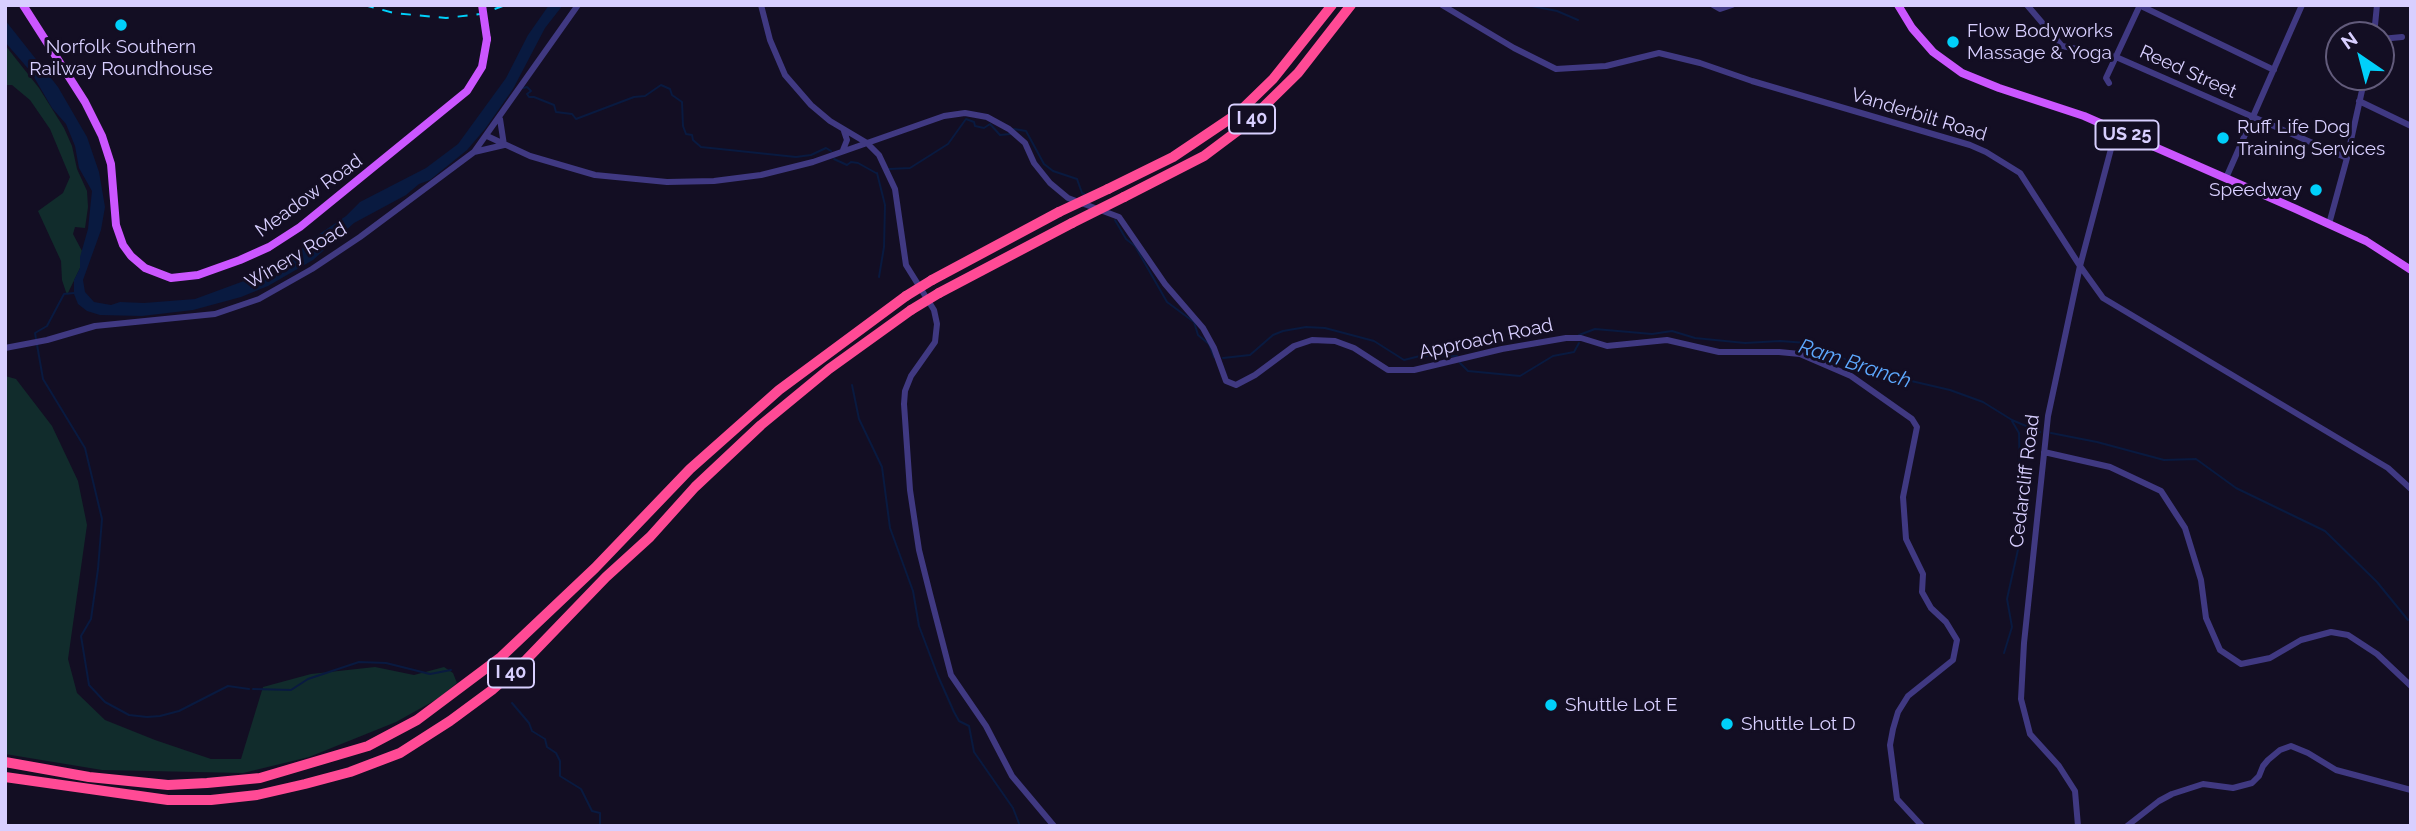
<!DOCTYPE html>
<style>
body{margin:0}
#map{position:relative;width:2416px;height:831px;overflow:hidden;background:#130e23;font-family:Raleway,sans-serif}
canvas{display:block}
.frame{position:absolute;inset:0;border:7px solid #d8cfff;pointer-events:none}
.north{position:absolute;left:2325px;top:21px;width:70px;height:70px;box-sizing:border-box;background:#130e23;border:2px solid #625b7b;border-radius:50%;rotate:325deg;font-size:19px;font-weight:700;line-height:28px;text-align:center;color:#d8cfff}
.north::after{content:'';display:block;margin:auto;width:24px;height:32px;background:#00d0fa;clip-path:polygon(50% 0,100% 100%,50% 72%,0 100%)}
</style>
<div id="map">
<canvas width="2416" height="831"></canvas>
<div class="frame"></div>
<div class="north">N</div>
</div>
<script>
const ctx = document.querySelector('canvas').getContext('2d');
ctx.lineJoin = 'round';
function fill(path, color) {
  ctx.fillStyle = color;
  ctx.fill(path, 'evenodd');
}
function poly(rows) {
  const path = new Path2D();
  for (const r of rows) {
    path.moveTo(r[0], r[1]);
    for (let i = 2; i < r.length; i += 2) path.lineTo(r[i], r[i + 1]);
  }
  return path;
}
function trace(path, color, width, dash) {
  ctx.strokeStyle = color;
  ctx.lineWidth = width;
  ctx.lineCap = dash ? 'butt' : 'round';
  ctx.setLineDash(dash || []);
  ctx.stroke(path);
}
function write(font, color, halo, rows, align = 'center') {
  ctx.font = font + ' Raleway,sans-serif';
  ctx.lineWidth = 6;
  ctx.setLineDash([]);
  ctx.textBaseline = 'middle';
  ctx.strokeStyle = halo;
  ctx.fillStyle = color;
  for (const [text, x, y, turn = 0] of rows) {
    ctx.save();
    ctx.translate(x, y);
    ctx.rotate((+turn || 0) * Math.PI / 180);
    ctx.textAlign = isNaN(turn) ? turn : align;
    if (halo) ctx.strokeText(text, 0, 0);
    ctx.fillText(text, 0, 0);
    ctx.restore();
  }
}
fill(poly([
 [5,45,39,88,64,128,72,146,77,169,87,191,88,207,85,228,75,227,73,234,82,251,80,268,67,295,62,280,61,261,38,211,63,193,70,177,50,129,30,100,12,85,5,85],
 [5,376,16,379,52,426,78,481,87,525,68,659,77,693,105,720,155,740,211,759,241,759,263,687,311,674,375,667,414,675,444,667,453,673,457,683,439,698,396,722,309,757,243,773,102,770,5,754]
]), '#112c2c');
fill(poly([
 [549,5,563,5,545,28,513,89,485,129,467,150,430,180,419,184,406,195,354,223,313,260,268,286,241,297,193,310,142,316,100,315,87,311,78,304,74,294,74,280,80,268,80,257,88,229,92,191,79,168,75,146,66,124,52,108,31,72,5,42,5,20,58,87,87,137,99,172,105,207,101,230,83,280,85,292,94,302,111,305,120,302,144,303,195,299,263,274,288,262,312,239,346,216,360,202,426,168,458,144,506,78,528,35]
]), '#091a40');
trace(poly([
 [1527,5,1557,11,1578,20],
 [523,88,527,87,531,91,527,94,529,97,534,97,554,105,556,112,572,114,576,119,634,97,645,96,661,85,670,89,672,95,682,102,683,126,686,134,692,135,693,140,701,147,796,157,811,155,826,148,831,151],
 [1014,129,1026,131,1044,164,1053,171,1077,179,1082,193,1086,195],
 [834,159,847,165,851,162,858,163,876,173],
 [889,169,910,168,948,144,966,119,974,122,975,126,984,128,990,124,1000,135,1010,134],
 [877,173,885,205,884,247,879,277],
 [1115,220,1126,239,1135,246,1167,302,1194,322,1198,335,1209,344,1214,357],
 [74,293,64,294,47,326,35,333,43,379,85,448,102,519,98,569,91,619,81,636,89,685,105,702,129,715,147,717,160,716,179,711,228,686,249,689],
 [1579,335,1595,329,1652,334,1672,331,1695,338,1745,343,1780,341,1807,343,1836,354,1864,370,1950,390,1983,402,2012,420,2040,432],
 [1223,358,1250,355,1273,335,1283,331,1306,327,1325,328,1374,341,1404,360,1420,356,1457,356],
 [1460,363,1468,371,1520,376,1553,356,1574,352,1579,343],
 [852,385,859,419,882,467,890,528,913,591,919,626,938,676,954,712,959,721,969,726,974,752,1013,808,1020,826],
 [2012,421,2019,433,2020,483],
 [2051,433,2097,442,2164,460,2196,459,2236,488,2325,531,2377,582,2408,620],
 [2004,653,2012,627,2007,599,2021,536,2020,491],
 [253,689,291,690,308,679,359,662,386,663,430,674,451,670],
 [512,703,529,723,532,731,545,739,547,747,556,753,560,761,560,776,581,789,592,811,600,813,600,826]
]), '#091a40', 2);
trace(poly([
 [761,5,770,40,785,75,811,105,830,121,867,143,879,155,895,189,906,265,934,310,937,324,935,342,911,376,905,391,904,404,910,490,919,550,930,594,951,675,986,726,1012,776,1054,826],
 [1442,5,1514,48,1556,69,1606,66,1659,53,1700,63,1752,81,1970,145,1986,152,2020,173,2080,266,2103,298,2388,468,2411,489],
 [1713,5,1720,9,1732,5],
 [2027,5,2062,46,2116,57,2347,158],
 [2139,5,2274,70],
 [2374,35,2377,5],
 [2381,39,2402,37],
 [2109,83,2106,78,2140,5],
 [2359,101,2411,126],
 [487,136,530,156,595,175,667,182,714,181,761,175,813,162,944,116,965,113,987,117,1009,129,1025,143,1034,163,1050,183,1068,198,1119,217,1165,284,1203,328,1214,348,1226,381,1236,385,1255,375,1294,346,1312,340,1335,341,1354,348,1388,370,1414,370,1502,349,1566,338,1581,338,1607,346,1667,340,1719,352,1779,352,1800,354,1851,376,1912,419,1917,427,1903,497,1906,539,1923,574,1922,592,1931,608,1946,622,1957,640,1953,660,1908,696,1898,712,1893,729,1890,745,1897,799,1922,826],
 [843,150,847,140,844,131],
 [474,152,504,145,500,119],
 [2226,178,2302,5],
 [2329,224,2347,158,2365,77],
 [5,348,47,340,95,326,215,314,259,299,312,269,360,237,474,152,578,5],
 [2044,452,2110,467,2161,491,2185,528,2201,580,2206,618,2220,650,2241,664,2270,658,2301,640,2331,632,2348,635,2377,654,2411,686],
 [2078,826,2075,791,2059,766,2030,734,2021,699,2024,643,2048,416,2080,266,2116,130],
 [2127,826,2159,801,2172,794,2203,784,2233,788,2252,783,2259,776,2263,766,2268,760,2280,750,2291,746,2308,753,2336,770,2411,790]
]), '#403982', 6);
trace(poly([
 [23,5,85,102,102,136,111,164,116,225,123,245,131,256,145,268,171,278,198,275,240,260,269,247,300,227,467,91,482,67,487,39],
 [1898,5,1912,28,1933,52,1962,73,1999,88,2084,116,2296,209,2366,241,2411,270]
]), '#cb56ff', 8);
trace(poly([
 [1108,189,1173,157,1237,114,1273,79,1332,5],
 [1124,197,1204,156,1244,126,1298,73,1351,5],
 [932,280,1059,212],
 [939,293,1072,223],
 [5,762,89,777,168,785,207,783,260,778,368,746,417,720,501,657,595,568,690,469,779,390,906,296],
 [5,777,168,800,211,800,257,795,305,784,350,772,400,753,450,721,492,690,526,660,606,577,650,537,695,487,761,425,829,369,911,310]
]), '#ff4a95', 10);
trace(poly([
 [364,5,394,13,446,18,480,14,506,5]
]), '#00d0fa', 2, [10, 9]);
trace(poly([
 [482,5,487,39]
]), '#cb56ff', 8);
trace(poly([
 [1059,212,1108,189],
 [1072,223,1124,197],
 [906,296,932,280],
 [911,310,939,293]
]), '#ff4a95', 10);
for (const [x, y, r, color] of [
 [121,25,7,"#00d0fa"],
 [1953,42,7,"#00d0fa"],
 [2223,138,7,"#00d0fa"],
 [2316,190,7,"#00d0fa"],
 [1551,705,7,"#00d0fa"],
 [1727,724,7,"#00d0fa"]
]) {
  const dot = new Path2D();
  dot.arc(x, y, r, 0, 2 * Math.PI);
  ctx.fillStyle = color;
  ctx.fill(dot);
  trace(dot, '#130e23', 2.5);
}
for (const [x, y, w] of [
 [1252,119,46],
 [2127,135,63],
 [511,673,46]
]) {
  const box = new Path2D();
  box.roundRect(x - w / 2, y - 14.5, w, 29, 5);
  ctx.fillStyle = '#130e23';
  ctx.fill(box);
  trace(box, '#d8cfff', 2);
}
write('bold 18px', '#d8cfff', null, [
 ["I 40",1252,119],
 ["US 25",2127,135],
 ["I 40",511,673]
]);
write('19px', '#d8cfff', '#130e23', [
 ["Flow Bodyworks",1967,31],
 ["Massage & Yoga",1967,53],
 ["Norfolk Southern",121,47,"center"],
 ["Railway Roundhouse",121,69,"center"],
 ["Ruff Life Dog",2237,127],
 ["Training Services",2237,149],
 ["Speedway",2302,190,"right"],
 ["Shuttle Lot E",1565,705],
 ["Shuttle Lot D",1741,724]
], 'left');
write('19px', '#d8cfff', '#130e23', [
 ["Reed Street",2188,72,24],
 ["Vanderbilt Road",1919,115,17],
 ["Meadow Road",309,196,-36],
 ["Winery Road",296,256,-30],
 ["Approach Road",1486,339,-12],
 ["Cedarcliff Road",2025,481,-83]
]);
write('italic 21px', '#5da9ff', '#130e23', [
 ["Ram Branch",1855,364,18]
]);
</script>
